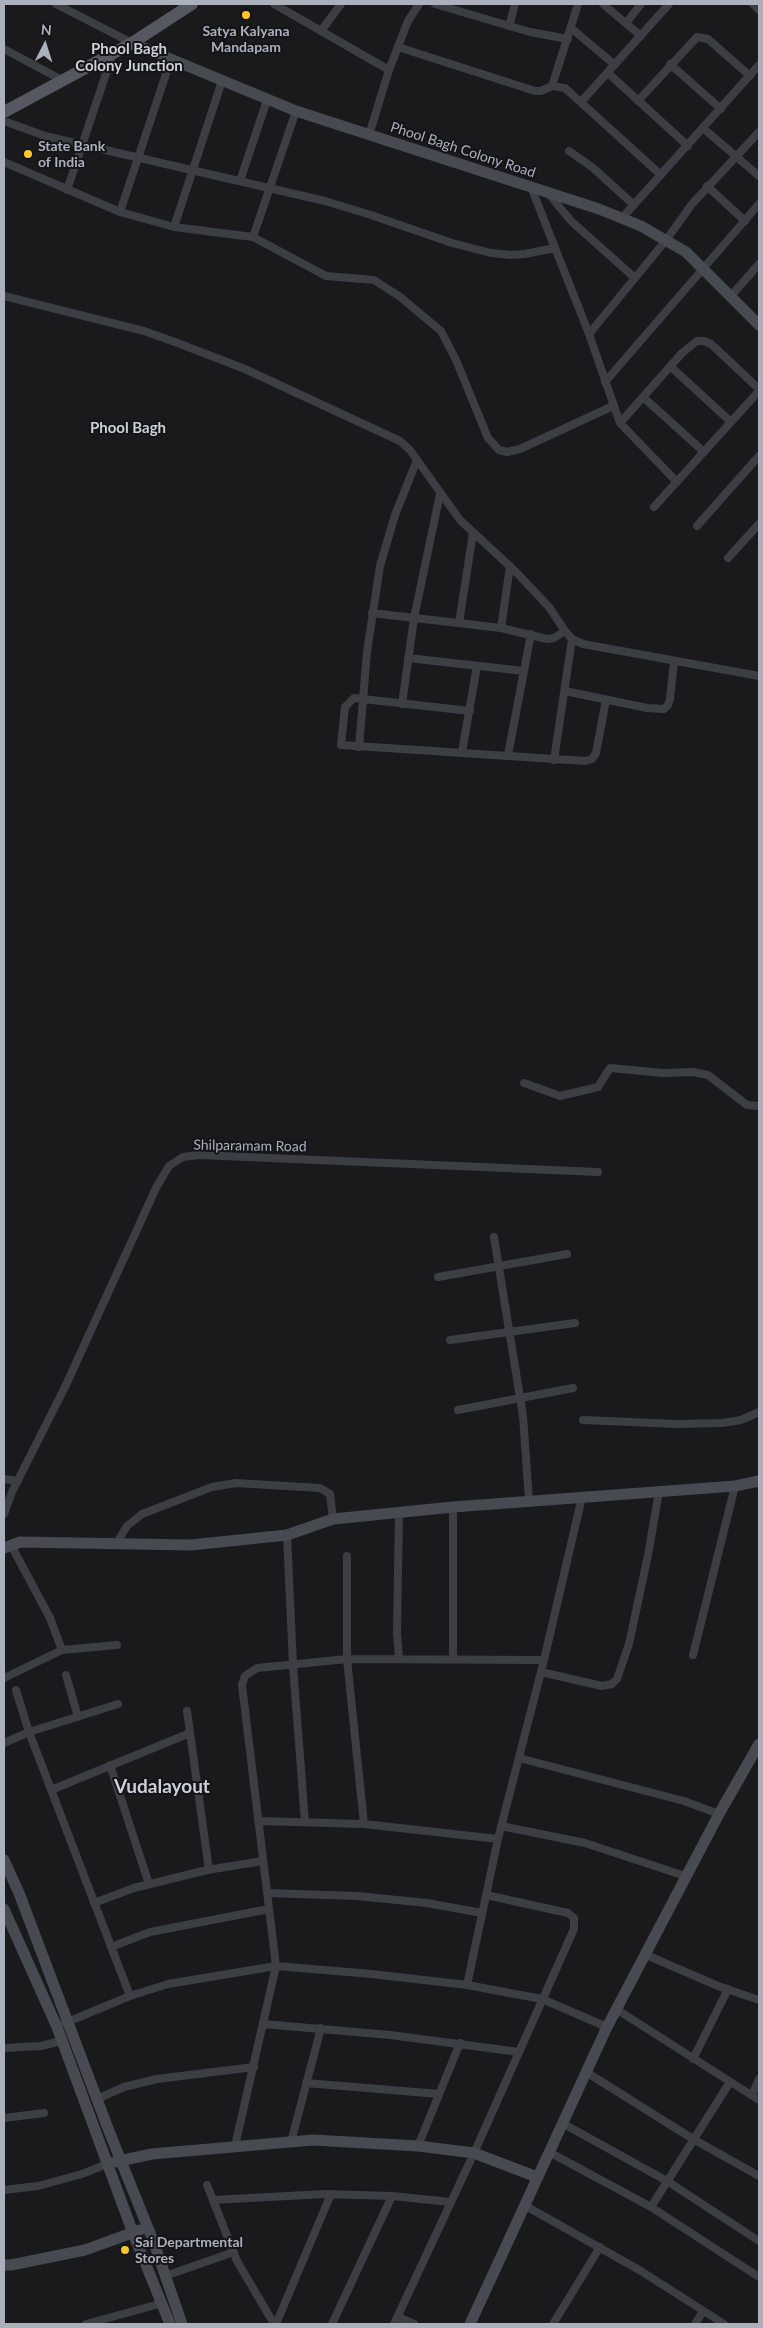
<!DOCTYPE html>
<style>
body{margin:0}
#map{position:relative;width:763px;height:2328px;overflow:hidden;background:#1a1a1d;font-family:Lato,sans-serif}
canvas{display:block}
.frame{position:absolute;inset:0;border:5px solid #acb0bd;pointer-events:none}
.north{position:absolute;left:20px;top:20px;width:50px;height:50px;-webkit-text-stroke:4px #151518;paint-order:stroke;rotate:5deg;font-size:14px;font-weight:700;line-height:20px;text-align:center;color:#acb0bd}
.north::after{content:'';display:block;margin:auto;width:18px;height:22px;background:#acb0bd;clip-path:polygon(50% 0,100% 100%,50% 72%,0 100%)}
</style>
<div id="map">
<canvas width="763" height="2328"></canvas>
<div class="frame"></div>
<div class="north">N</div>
</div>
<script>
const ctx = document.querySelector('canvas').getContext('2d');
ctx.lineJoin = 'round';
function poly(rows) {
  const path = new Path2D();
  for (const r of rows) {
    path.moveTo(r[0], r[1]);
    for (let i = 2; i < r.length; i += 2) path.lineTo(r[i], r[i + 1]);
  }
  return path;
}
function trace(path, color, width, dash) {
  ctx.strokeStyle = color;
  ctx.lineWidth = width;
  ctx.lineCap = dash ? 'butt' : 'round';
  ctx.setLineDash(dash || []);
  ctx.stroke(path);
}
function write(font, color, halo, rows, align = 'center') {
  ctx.font = font + ' Lato,sans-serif';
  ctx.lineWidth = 4;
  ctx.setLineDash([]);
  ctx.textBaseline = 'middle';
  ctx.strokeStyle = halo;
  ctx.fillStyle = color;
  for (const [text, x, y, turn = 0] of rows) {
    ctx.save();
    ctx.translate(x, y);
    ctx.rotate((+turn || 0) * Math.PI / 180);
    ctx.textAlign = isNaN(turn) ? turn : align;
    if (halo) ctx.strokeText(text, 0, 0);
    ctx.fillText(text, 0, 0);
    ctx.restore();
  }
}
trace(poly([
 [56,4,132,43],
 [274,4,389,70],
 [435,4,530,32,568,39],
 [603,4,641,36],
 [753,4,759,10],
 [626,23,641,4],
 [509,26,515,4],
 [571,28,615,65],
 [321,31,341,4],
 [398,47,535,91,541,91,552,86,565,88,661,175],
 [4,49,62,80],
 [670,64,721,109],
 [608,73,688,146],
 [552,86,578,4],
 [638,101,697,37,708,39,750,76],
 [581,102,669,4],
 [4,121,45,136,325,201,371,215,452,243,491,253,510,255,525,254,555,248],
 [704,129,759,176],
 [369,135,389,70,408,21,419,4],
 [569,151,592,167,634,205],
 [4,162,120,212,174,227,253,237,326,276,374,280,399,296,441,331,456,360,488,438,499,450,507,452,520,449,613,406],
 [240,181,267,100],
 [707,186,745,221],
 [531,187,589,334,620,423,677,482],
 [67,190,113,53],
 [548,193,571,221,635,278],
 [120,212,171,59],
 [622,218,759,65],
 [174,227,222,81],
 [253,237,296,111],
 [4,296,144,331,175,342,245,369,400,441,410,450,460,520,516,572,549,607,565,631,572,639,583,644,759,676],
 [731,296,759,264],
 [589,334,667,239,692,204,759,132],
 [670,366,731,422],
 [605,382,759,204],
 [643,397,704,452],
 [620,423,682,353,697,341,704,341,711,344,759,389],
 [654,507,759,391],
 [697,526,759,456],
 [728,558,759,524],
 [372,613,501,628,547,639,554,638,565,631],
 [459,623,473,533],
 [501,628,510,566],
 [408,658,524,671],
 [565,691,647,708,664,709,668,705,670,699,674,661],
 [402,704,414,618,440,494],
 [470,711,354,698,345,707,341,745,585,761,592,759,596,753,606,700],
 [359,747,367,652,380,566,395,515,417,460],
 [462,752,477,666],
 [508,755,531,634],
 [554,760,572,639],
 [524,1083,560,1096,598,1087,610,1068,663,1073,693,1072,708,1075,747,1105,759,1106],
 [494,1237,523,1416,529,1501],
 [438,1277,567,1254],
 [450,1340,575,1323],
 [458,1410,573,1388],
 [583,1420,677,1424,723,1423,741,1420,759,1412],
 [4,1479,18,1481],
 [453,1507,453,1659],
 [4,1514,12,1492,65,1387,156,1188,169,1166,183,1157,199,1155,598,1172],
 [287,1535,293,1665,305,1822],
 [116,1544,127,1526,142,1514,212,1487,236,1483,320,1488,330,1494,333,1519],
 [11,1545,50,1618,62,1650],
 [347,1556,347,1659,364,1824],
 [693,1655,735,1486],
 [399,1659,397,1633,399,1512],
 [541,1672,602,1686,612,1684,617,1679,629,1644,648,1555,659,1492],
 [66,1675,78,1717],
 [4,1678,62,1650,117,1645],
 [16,1690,29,1732,130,1996],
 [187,1711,209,1870],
 [4,1743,29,1732,118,1704],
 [519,1758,684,1801,719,1814],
 [110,1765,149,1884],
 [51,1790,190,1733],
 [258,1821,364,1824,498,1839],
 [501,1826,585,1843,685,1876],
 [267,1893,357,1896,427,1903,482,1913],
 [94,1903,134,1888,207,1870,263,1861],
 [111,1947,150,1932,269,1909],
 [644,1954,718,1986,759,2000],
 [467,1985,498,1839,544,1660,582,1497],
 [616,2009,759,2100],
 [65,2023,130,1996,168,1984,276,1966,372,1974,467,1985,542,1999,607,2027],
 [263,2024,390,2035,519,2052],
 [4,2048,41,2046,61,2041],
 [693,2059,728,1989],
 [586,2072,693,2139,759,2176],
 [306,2083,439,2094],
 [752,2095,759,2079],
 [97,2099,124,2087,157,2079,254,2067],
 [4,2118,44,2113],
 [562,2123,667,2181,759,2241],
 [291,2142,321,2028],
 [235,2146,276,1966,242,1685,245,1676,257,1668,347,1659,544,1660],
 [418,2146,460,2043],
 [549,2152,651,2207,759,2277],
 [207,2185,237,2261,274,2324],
 [4,2190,38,2186,82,2174,107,2164],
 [213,2200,325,2194,392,2196,451,2202],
 [524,2205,641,2271,724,2324],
 [651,2207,730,2082],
 [165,2276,234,2252],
 [398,2317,414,2324],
 [86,2324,163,2303],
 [276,2324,331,2194],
 [332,2324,392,2196],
 [394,2324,474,2153,574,1929,574,1918,568,1913,486,1895],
 [553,2324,600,2247],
 [695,2324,703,2311]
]), '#3d3d44', 8);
trace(poly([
 [132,43,296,111,599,209,641,226,686,252,759,325],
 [4,1548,20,1542,191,1545,287,1535,333,1519,453,1507,735,1486,759,1481],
 [4,1860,19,1893,109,2131,154,2243,182,2324],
 [4,1909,57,2027,133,2233,170,2324],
 [114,2162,152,2154,313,2140,418,2146,474,2153,537,2177],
 [4,2265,11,2265,85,2250,140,2230],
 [470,2324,607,2027,719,1814,759,1744]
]), '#484a52', 11);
trace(poly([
 [4,112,132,43,192,4]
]), '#565861', 12);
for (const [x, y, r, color] of [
 [246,15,5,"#ffc630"],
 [28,154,5,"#ffc630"],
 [125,2250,5,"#ffc630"]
]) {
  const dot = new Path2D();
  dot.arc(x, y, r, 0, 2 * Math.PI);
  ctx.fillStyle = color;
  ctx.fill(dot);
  trace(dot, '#151518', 2);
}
write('bold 14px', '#acb0bd', '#151518', [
 ["Satya Kalyana",246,31,"center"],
 ["Mandapam",246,47,"center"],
 ["State Bank",38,146],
 ["of India",38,162],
 ["Sai Departmental",135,2242],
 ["Stores",135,2258]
], 'left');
write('14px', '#acb0bd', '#151518', [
 ["Phool Bagh Colony Road",463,150,18],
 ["Shilparamam Road",250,1146,1]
]);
write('bold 15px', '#cdcfd9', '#151518', [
 ["Phool Bagh",129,49],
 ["Colony Junction",129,66],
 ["Phool Bagh",128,428]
]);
write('bold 19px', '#cdcfd9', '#151518', [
 ["Vudalayout",162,1787]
]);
</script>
